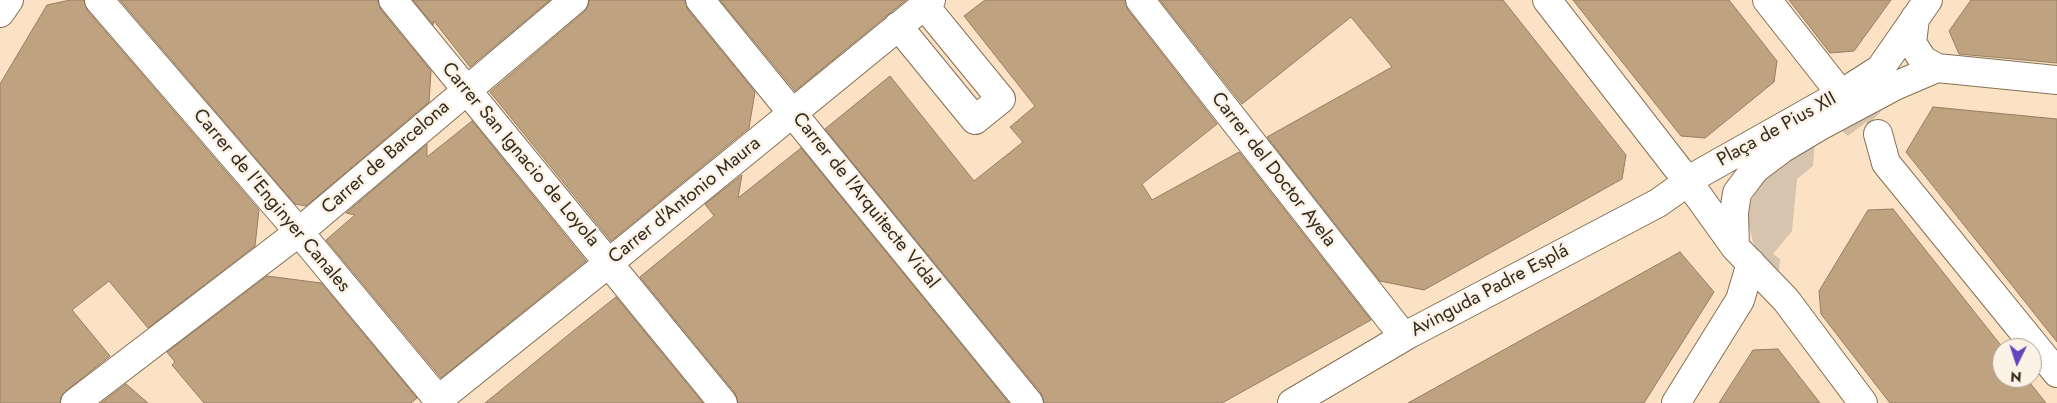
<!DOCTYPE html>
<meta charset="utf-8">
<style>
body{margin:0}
#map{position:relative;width:2057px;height:403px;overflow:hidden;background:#fbe2c4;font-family:Jost,sans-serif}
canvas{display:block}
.north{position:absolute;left:1992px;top:338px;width:50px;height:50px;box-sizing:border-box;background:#fcf2e6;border:1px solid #aca296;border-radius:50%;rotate:184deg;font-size:14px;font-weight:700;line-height:20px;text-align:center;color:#342b1f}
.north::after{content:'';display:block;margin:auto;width:18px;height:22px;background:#6345be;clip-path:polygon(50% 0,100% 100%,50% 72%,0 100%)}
</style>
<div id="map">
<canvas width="2057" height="403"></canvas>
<div class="north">N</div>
</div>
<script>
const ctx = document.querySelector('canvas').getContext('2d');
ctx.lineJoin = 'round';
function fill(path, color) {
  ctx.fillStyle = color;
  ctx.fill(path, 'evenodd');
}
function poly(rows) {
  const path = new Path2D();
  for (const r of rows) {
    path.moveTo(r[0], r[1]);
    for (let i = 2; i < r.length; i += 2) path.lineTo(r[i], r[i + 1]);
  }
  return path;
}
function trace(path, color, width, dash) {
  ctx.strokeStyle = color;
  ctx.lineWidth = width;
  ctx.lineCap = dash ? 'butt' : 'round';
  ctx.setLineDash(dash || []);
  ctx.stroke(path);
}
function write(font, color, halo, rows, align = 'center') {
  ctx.font = font + ' Jost,sans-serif';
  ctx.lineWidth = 5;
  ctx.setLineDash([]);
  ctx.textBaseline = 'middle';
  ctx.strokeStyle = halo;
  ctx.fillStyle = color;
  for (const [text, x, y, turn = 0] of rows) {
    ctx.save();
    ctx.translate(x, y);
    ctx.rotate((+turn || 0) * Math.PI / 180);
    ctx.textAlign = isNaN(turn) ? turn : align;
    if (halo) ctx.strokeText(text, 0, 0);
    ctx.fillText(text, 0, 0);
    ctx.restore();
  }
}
fill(poly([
 [1895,96,1870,123,1865,123,1848,136,1837,127],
 [1815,140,1813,166,1797,179,1792,231,1773,254,1780,259,1778,280,1766,268,1753,242,1748,222,1751,201,1762,182]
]), '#d6c4af');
const building = poly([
 [70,0,84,0,87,10,259,210,255,246,148,328,109,281,72,310,110,356,66,391,61,397,60,403,0,403,0,84,47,5,70,0],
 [120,0,378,0,381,10,431,71,429,102,306,206,295,204,120,0],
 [413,0,550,0,470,67,434,21,433,25,413,0],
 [589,0,685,0,688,10,755,92,749,128,611,241,490,92,584,12,588,6,589,0],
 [720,0,906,0,795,91,720,0],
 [985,0,1125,0,1128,10,1217,124,1142,184,1152,200,1239,152,1371,320,1222,403,1044,403,1041,393,825,129,890,76,974,181,1023,142,1010,127,1035,106,964,16,985,0],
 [1160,0,1503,0,1626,155,1622,179,1424,290,1380,281,1267,137,1392,67,1351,17,1242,104,1160,0],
 [1573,0,1729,0,1777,61,1774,82,1705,138,1681,136,1573,0],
 [1789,0,1891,0,1854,51,1830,53,1789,0],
 [1971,0,2057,0,2057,63,1959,54,1949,31,1971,0],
 [1933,107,2057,119,2057,342,1906,152,1933,107],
 [472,121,586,261,441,378,326,240,355,215,346,213,427,144,427,157,472,121],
 [801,148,1009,403,738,403,735,393,640,277,714,216,705,204,742,175,738,198,801,148],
 [1893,209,2003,348,2002,378,2026,378,2046,403,1890,403,1821,314,1819,291,1868,210,1893,209],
 [1680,252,1714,292,1644,403,1408,403,1680,252],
 [267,276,321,283,417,398,411,403,204,403,172,365,175,362,167,352,267,276],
 [616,297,703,403,485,403,578,327,616,297],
 [1778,349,1820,403,1719,403,1753,350,1778,349],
 [126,384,148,403,101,403,126,384]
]);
fill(building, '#bfa381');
trace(building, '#957e63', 1);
const minor = poly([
 [99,0,299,232,441,403],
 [393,0,723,403],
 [700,0,1029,403],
 [1140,0,1401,333,1409,334],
 [1547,0,1689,183,1735,247,1786,300,1863,403],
 [1767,0,1841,94],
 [0,13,9,0],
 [1915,18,1912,43,1923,60,1937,68,2057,80],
 [898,26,975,120,1001,99,924,5],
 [1878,134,1886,163,2057,373],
 [1735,247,1734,213,1737,193,1755,169,1783,148,1820,126,1895,86,1937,68],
 [438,400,610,262,931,0],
 [75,403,299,232,574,0],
 [1292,403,1409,334,1658,203,1699,174,1841,94,1880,69,1928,0],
 [1676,403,1740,300,1751,263]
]);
trace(minor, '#856f54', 30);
trace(minor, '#fff', 28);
write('19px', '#342b1f', '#fcf2e6', [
 ["Plaça de Pius XII",1777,130,-29],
 ["Carrer San Ignacio de Loyola",520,155,50],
 ["Carrer de Barcelona",386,158,-41],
 ["Carrer del Doctor Ayela",1273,170,52],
 ["Carrer de l'Enginyer Canales",271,201,50],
 ["Carrer d'Antonio Maura",685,201,-39],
 ["Carrer de l'Arquitecte Vidal",865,201,51],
 ["Avinguda Padre Esplá",1490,291,-28]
]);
</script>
